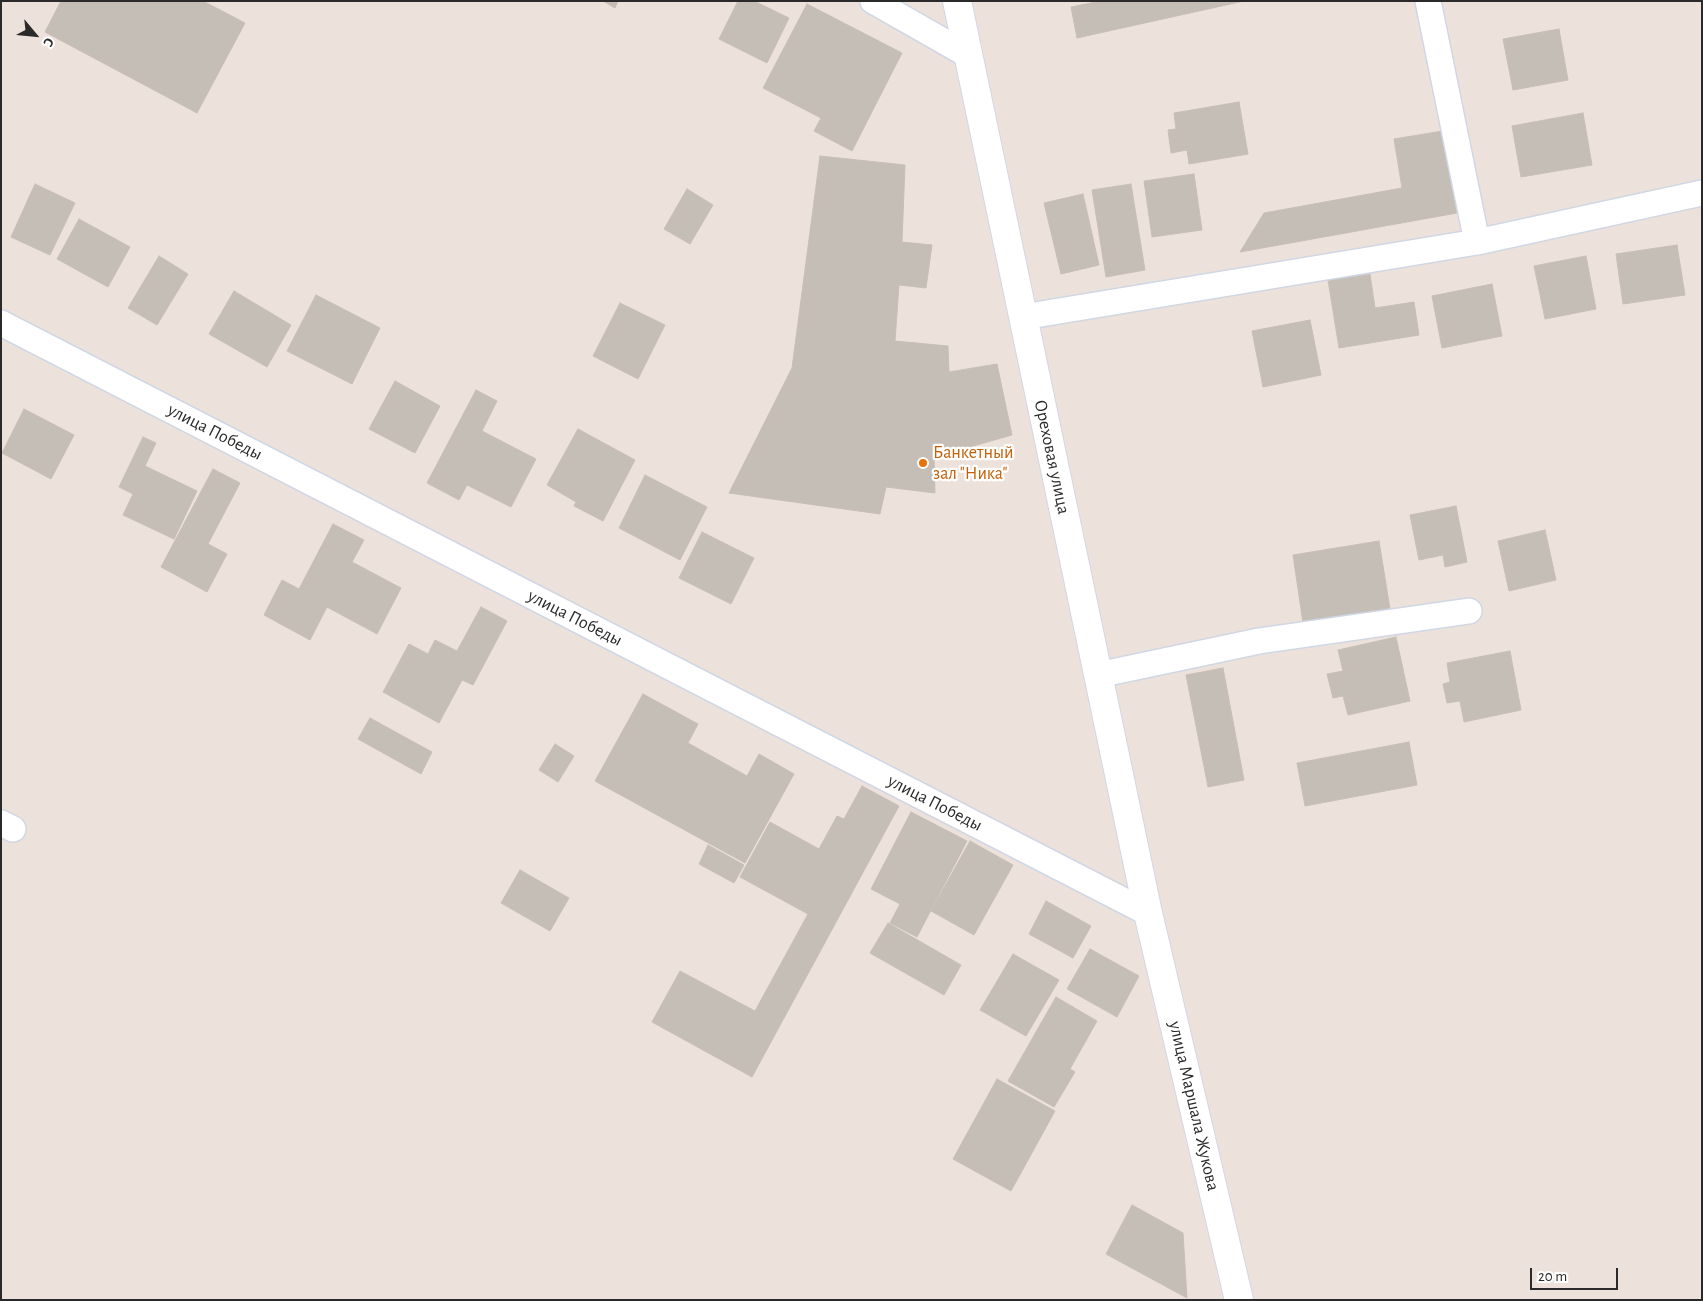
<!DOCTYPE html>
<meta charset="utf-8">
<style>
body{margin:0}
#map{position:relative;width:1703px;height:1301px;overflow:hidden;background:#ede2db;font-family:"Alegreya Sans",sans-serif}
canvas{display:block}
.frame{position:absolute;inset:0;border:2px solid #2a2a2a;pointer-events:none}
.north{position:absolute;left:10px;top:10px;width:50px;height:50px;-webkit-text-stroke:4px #fff;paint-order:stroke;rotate:118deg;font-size:14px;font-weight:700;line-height:20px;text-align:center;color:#2a2a2a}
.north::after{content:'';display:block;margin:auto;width:18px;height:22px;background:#2a2a2a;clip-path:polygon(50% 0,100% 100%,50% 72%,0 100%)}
.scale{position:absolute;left:1530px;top:1268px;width:88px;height:22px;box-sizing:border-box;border:2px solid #2a2a2a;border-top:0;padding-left:6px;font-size:15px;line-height:18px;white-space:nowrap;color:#2a2a2a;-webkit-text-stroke:4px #fff;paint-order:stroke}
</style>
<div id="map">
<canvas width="1703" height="1301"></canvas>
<div class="frame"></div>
<div class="north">С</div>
<div class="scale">20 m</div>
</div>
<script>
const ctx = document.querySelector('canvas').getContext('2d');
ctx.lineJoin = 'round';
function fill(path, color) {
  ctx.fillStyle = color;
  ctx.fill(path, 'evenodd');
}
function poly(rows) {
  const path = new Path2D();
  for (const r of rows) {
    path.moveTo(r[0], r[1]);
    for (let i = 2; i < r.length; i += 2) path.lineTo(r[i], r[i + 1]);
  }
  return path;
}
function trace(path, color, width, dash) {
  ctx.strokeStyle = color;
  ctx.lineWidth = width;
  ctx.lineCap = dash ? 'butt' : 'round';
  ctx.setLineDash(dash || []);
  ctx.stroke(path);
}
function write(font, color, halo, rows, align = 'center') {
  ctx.font = font + ' "Alegreya Sans",sans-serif';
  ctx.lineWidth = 4.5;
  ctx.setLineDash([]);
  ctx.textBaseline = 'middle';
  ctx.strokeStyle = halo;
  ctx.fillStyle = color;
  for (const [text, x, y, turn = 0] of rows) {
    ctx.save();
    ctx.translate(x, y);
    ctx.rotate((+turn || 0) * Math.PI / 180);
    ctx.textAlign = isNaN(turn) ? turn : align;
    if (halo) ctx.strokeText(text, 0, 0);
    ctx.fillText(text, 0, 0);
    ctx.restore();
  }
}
const building = poly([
 [61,1,203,1,245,23,197,113,45,32,61,1],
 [603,1,618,1,615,8,603,1],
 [738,1,754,1,789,18,767,63,719,39,738,1],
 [1101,1,1244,1,1077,38,1071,7,1101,1],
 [807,4,902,53,852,151,814,131,821,118,763,88,807,4],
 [1559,29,1568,80,1513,90,1503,39,1559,29],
 [1239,102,1248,154,1189,164,1187,150,1171,153,1168,130,1176,129,1174,113,1239,102],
 [1583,113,1592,165,1521,177,1512,126,1583,113],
 [1443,131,1457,213,1240,252,1264,213,1402,188,1394,139,1443,131],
 [820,156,905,165,902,242,932,245,926,288,899,285,895,341,948,346,949,372,997,364,1012,435,934,457,935,493,886,487,880,514,729,493,792,368,820,156],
 [1194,174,1202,230,1152,237,1144,181,1194,174],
 [35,184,75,203,50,255,11,237,35,184],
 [1131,184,1145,270,1106,277,1092,190,1131,184],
 [687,189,713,205,690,244,664,229,687,189],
 [1083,194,1099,265,1061,274,1044,203,1083,194],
 [79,219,130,247,108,287,57,259,79,219],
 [1677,245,1685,295,1623,304,1616,254,1677,245],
 [159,256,188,274,157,325,128,308,159,256],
 [1586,256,1596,309,1545,319,1534,266,1586,256],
 [1370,274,1375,308,1414,302,1419,335,1339,348,1328,280,1370,274],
 [1492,284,1502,336,1442,348,1432,296,1492,284],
 [234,291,291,325,267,367,209,334,234,291],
 [316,295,380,328,352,384,287,351,316,295],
 [620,303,665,325,638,379,593,356,620,303],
 [1310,320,1321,375,1263,387,1252,331,1310,320],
 [395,381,440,406,415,453,369,429,395,381],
 [476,390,497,401,482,431,536,459,511,507,467,485,459,500,427,483,476,390],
 [24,409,74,435,51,479,2,453,24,409],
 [578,429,635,460,603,521,574,506,576,502,547,485,578,429],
 [143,437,156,443,145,466,197,491,174,539,123,515,133,494,119,487,143,437],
 [213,469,240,483,208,544,227,554,207,592,161,567,213,469],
 [645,475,707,507,680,560,619,528,645,475],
 [1456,506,1467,562,1445,567,1443,555,1419,560,1410,515,1456,506],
 [333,524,364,540,352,562,401,588,377,634,327,607,310,640,264,615,282,580,299,589,333,524],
 [1545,530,1556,580,1509,591,1498,541,1545,530],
 [702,532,754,558,731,604,679,578,702,532],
 [1379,541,1390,609,1303,623,1293,555,1379,541],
 [481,607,507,621,473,685,462,680,439,723,383,692,409,644,428,654,435,640,457,651,481,607],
 [1396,637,1410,701,1348,715,1343,696,1333,698,1327,674,1343,671,1338,650,1396,637],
 [1510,651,1521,710,1464,722,1460,701,1447,703,1443,684,1450,682,1447,663,1510,651],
 [1223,668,1244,780,1208,787,1186,675,1223,668],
 [643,694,698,724,688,743,747,776,759,754,794,774,745,863,595,781,643,694],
 [370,718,432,752,421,774,358,739,370,718],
 [1409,742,1417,785,1305,806,1297,763,1409,742],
 [555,744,574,756,558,782,539,770,555,744],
 [862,786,899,806,752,1077,652,1022,680,971,755,1011,808,914,740,877,770,822,819,849,837,816,844,819,862,786],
 [911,812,967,841,917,937,890,923,900,904,871,889,911,812],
 [970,841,1013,865,974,935,931,911,970,841],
 [708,845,744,865,734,883,699,864,708,845],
 [520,870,569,898,550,931,501,903,520,870],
 [1046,901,1091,926,1073,958,1029,934,1046,901],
 [888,923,961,965,944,995,870,953,888,923],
 [1090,949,1139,976,1117,1017,1067,989,1090,949],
 [1013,954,1059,980,1026,1036,980,1010,1013,954],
 [1056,997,1097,1021,1070,1069,1075,1072,1054,1107,1008,1081,1056,997],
 [997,1079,1055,1111,1011,1191,953,1159,997,1079],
 [1132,1205,1183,1233,1187,1298,1106,1254,1132,1205]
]);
fill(building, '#c4beb7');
trace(building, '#c8beb5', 1);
const street = poly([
 [873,1,968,55],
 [1428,1,1477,242],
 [1023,317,1477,242,1702,193],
 [1,323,1148,913],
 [1098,675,1259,641,1469,611],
 [1,823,13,829]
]);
const secondary = poly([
 [957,1,1148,913,1239,1300]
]);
trace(street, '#d0d7e4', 28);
trace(secondary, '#d0d7e4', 30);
trace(street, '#fff', 25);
trace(secondary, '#fff', 28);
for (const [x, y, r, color] of [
 [923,463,5,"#e8710a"]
]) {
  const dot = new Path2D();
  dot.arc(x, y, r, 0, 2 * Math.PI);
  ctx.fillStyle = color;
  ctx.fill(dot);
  trace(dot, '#fff', 2);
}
write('18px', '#2a2a2a', '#fff', [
 ["улица Победы",215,432,27],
 ["Ореховая улица",1052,457,78],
 ["улица Победы",575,618,27],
 ["улица Победы",935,803,27],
 ["улица Маршала Жукова",1194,1106,77]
]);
write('18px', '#c56008', '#fff', [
 ["Банкетный",933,453],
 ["зал \"Ника\"",933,474]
], 'left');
</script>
